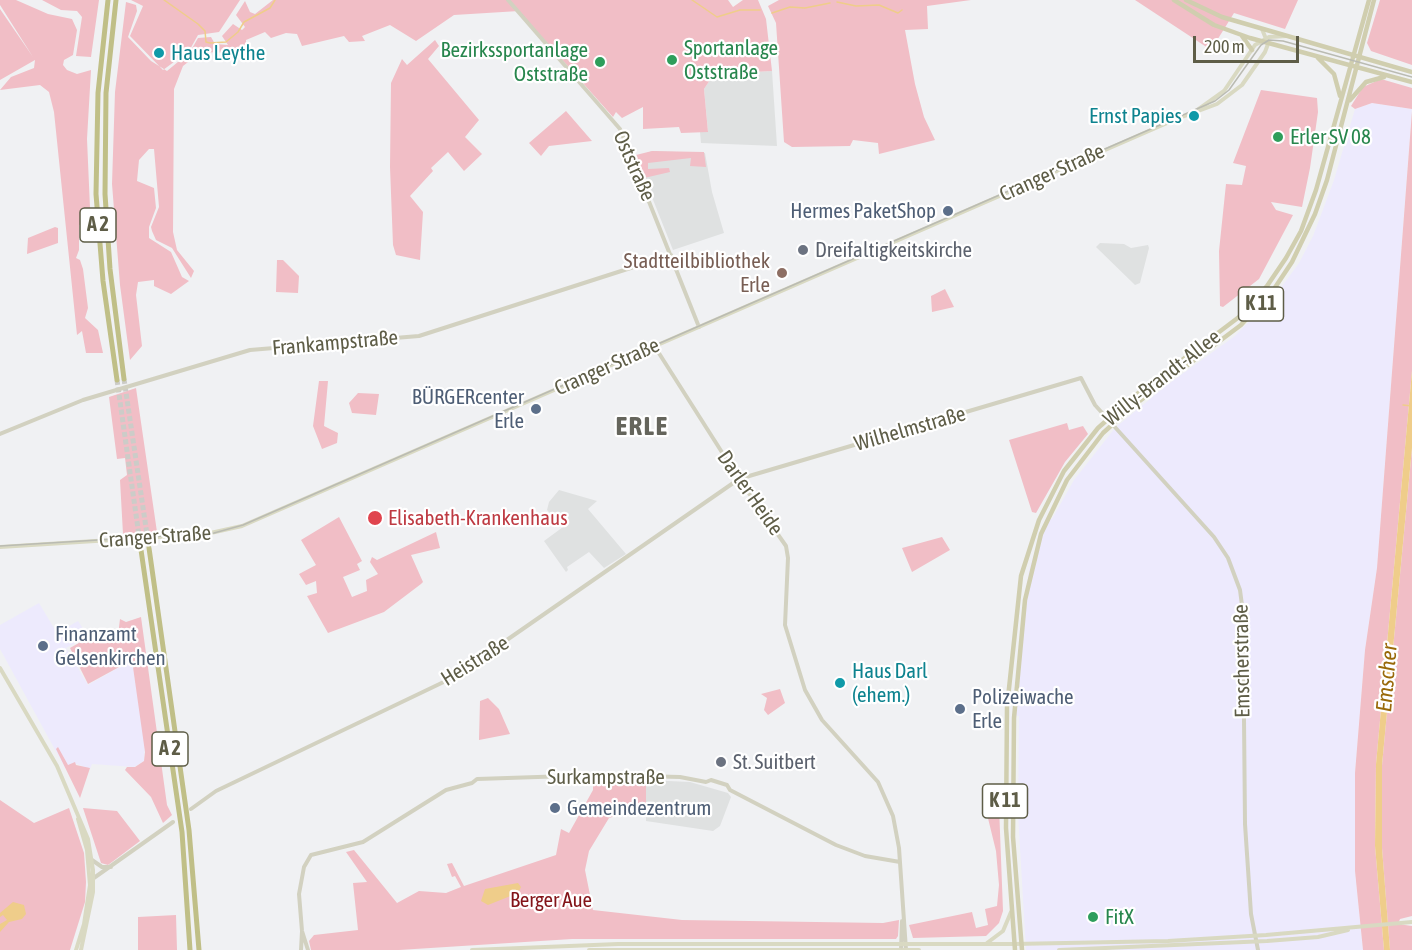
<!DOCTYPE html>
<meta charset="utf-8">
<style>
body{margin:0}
#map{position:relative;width:1412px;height:950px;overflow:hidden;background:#f0f1f3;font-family:"Asap Condensed",sans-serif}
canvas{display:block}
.scale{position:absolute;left:1193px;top:36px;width:106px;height:27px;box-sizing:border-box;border:3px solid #5e5d47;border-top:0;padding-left:8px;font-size:18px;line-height:21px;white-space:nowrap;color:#5e5d47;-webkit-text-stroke:4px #fff;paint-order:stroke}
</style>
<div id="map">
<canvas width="1412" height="950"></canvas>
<div class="scale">200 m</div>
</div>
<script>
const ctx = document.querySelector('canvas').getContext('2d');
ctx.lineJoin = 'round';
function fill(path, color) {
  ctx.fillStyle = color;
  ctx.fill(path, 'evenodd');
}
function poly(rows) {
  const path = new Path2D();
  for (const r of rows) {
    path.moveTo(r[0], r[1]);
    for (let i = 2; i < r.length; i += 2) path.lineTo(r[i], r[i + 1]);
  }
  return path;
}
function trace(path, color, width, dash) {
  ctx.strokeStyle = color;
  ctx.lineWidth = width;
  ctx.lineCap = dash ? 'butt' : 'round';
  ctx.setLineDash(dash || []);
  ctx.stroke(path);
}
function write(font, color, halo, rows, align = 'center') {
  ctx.font = font + ' "Asap Condensed",sans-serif';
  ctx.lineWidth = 4.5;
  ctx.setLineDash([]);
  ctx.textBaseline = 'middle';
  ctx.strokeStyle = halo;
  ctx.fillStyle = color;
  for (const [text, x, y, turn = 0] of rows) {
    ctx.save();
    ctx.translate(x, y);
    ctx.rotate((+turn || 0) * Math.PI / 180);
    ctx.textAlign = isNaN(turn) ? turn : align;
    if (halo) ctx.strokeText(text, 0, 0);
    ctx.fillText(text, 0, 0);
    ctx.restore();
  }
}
fill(poly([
 [1372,103,1412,109,1377,568,1365,650,1355,773,1355,871,1363,950,1026,950,1018,814,1019,716,1012,715,1024,598,1030,566,1046,517,1052,519,1074,480,1115,428,1167,385,1235,336,1277,293,1299,263,1313,236,1334,180,1355,109],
 [39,603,57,633,78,621,88,636,66,648,88,685,132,660,145,742,144,761,134,767,92,764,90,769,74,763,65,768,0,649,0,625]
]), '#edeafd');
fill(poly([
 [772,71,777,146,701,143,700,132,708,131,704,89,714,74],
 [652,151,705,153,712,192,724,233,673,250,636,157],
 [1100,243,1124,244,1131,248,1148,245,1149,248,1140,283,1135,285,1096,247],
 [559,490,597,501,588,509,626,554,604,568,589,552,567,567,568,570,566,572,544,541,563,527,547,510,549,502],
 [646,780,690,782,728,793,731,797,720,826,713,831,646,821]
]), '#dfe1e1');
fill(poly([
 [0,0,16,0,48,14,72,19,77,30,73,55,64,60,63,65,67,70,77,74,91,70,87,139,91,231,88,232,82,224,79,225,79,250,76,258,80,260,83,269,88,308,85,318,98,330,103,353,86,353,82,331,77,335,54,112,49,92,40,85,0,90,11,77,34,68,35,60,0,80,0,9,33,57,0,5],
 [42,0,99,0,91,57,76,56,82,17,77,11,61,10],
 [131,0,240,0,219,32,198,35,189,51,163,70,130,36,143,6],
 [273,0,728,0,733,7,743,0,758,0,766,19,772,71,714,74,704,89,708,132,681,133,679,127,643,129,643,107,622,118,616,112,613,117,519,11,454,15,416,41,390,25,362,36,365,41,349,42,344,36,302,46,297,34,286,33,271,38,265,32,246,40,246,49,237,49,238,58,233,53,201,52,183,66,174,89,173,232,177,250,194,271,191,278,172,248,156,240,152,231,151,227,159,207,154,149,149,149,139,160,137,181,154,188,156,208,149,227,149,238,171,252,182,277,189,281,171,294,154,286,154,280,138,282,136,295,142,346,130,360,120,285,112,184,115,92,126,2,136,5,137,11,128,37,151,61,167,71,190,52,198,38,211,37,215,44,228,45,222,36,233,24,242,30,245,27,236,15,245,1,250,12,255,14],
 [779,0,971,0,927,6,928,29,905,30,915,84,924,117,935,140,879,154,878,143,853,140,850,146,792,147,784,142,776,23,768,6],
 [1135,0,1298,0,1285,29,1234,13,1211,50],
 [1380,0,1412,0,1412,65,1371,51,1367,43],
 [435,40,439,46,428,59,479,120,465,137,482,154,464,171,448,152,431,168,433,171,410,196,423,212,420,260,396,255,393,245,390,167,391,83,402,59,407,65],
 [1381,79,1412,88,1412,109,1372,103,1355,109,1351,106,1363,87],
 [1261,90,1317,98,1318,112,1310,168,1302,207,1271,202,1276,210,1293,215,1259,279,1223,307,1220,306,1219,251,1226,184,1242,185,1246,166,1233,163],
 [566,111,592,141,549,146,541,156,529,143],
 [1412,111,1412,371,1376,764,1375,846,1384,950,1363,950,1355,871,1355,773,1365,650,1377,568],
 [652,151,704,152,706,167,690,166,691,158,648,163,648,169,669,168,670,172,644,178,636,155],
 [55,227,58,228,58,243,27,254,28,238],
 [277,260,283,260,299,276,298,293,276,292],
 [945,289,954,307,932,312,931,296],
 [319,381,328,381,324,426,338,433,337,443,322,449,313,426],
 [136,388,157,532,123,534,120,480,127,475,125,458,117,459,109,397],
 [358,393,379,394,376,415,352,413,349,403],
 [1067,423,1069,430,1083,426,1088,434,1065,462,1036,513,1032,512,1009,440],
 [1412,448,1412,916,1400,919,1398,924,1412,926,1412,950,1390,950,1382,848,1382,765],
 [339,517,362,561,357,564,360,570,343,577,352,597,367,591,366,580,378,574,370,562,372,557,377,560,436,532,440,548,411,555,423,582,421,584,384,612,328,633,307,596,317,593,316,581,306,585,299,574,316,565,301,540],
 [942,537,950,550,912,572,902,548],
 [141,617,167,805,172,815,163,823,151,797,125,770,127,767,135,767,144,761,145,752,132,660,88,684,70,648,91,636,118,635,120,619,126,622],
 [780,689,785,703,768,715,764,710,767,698,761,694],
 [488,698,499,709,510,734,479,740,480,701],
 [58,747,68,765,75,762,76,765,90,768,80,798,56,749],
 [593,780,646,780,646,813,625,813,609,818,589,851,585,870,593,910,682,920,883,923,899,920,898,936,896,939,572,939,399,950,311,950,309,941,314,935,358,930,353,883,367,882,346,852,354,850,397,903,419,891,446,893,461,887,455,876,452,877,447,864,452,863,464,886,556,855,561,829,569,833,593,790],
 [0,800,34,823,69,808,84,853,86,882,85,902,70,950,0,950],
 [985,806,999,806,1003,911,999,923,986,936,913,938,909,925,972,912,976,928,988,925,985,909,997,906,999,885,996,851],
 [83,808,117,811,140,841,108,865,101,863],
 [176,915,177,950,138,950,138,917]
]), '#f1bec6');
fill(poly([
 [1412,371,1412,448,1382,765,1382,848,1390,950,1384,950,1375,846,1376,764],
 [518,883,521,887,518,893,488,905,481,901,485,889],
 [13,902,24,905,26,914,22,919,9,922,0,932,0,924,7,920,3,915,0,917,0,913]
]), '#efcd8a');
trace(poly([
 [164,0,198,24,205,31,206,42,210,43,226,42,238,32,244,22,270,8,275,0],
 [692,0,717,17,740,10,760,10],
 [837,2,856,6,879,5,898,13,902,10],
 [772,13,790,7,805,8,830,3],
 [1403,405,1412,406]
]), '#efcd8a', 1.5);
trace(poly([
 [124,379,149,548],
 [117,380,141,550]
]), '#ccccc8', 5, [5, 2.5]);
trace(poly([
 [508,0,620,129,699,327],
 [655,347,739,479,786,546,788,558,785,625,805,690,822,720,878,782,893,816,899,848,906,950],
 [0,434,83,400,250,350,419,336,671,255],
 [191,809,216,791,452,678,739,479,1081,378,1095,405,1214,537,1228,558,1240,590,1243,613,1245,824,1251,914,1258,950],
 [92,860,102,867,111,867],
 [91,880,173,822],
 [301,950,302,931],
 [308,950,302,931,299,894,304,867,311,855,363,842,446,790,472,783,477,779,598,775,680,777,706,782,711,780,727,785,730,790,836,845,865,856,900,862],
 [901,950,902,921]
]), '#d2d1c0', 4);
trace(poly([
 [1196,111,1224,91,1255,45,1269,37,1287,36],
 [0,547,206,534,242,526,1174,120,1217,104,1242,85,1265,52,1268,44,1262,29],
 [0,668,57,766,88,839,93,870,93,892,81,950],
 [987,943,1003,931,1011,912],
 [76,950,84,924,90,885,87,850,78,819],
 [472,950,618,944,1014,944,1168,941,1266,935,1412,922],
 [589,950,900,950],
 [903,950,919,950],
 [1059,950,1267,941,1318,937,1348,930]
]), '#d9d9c2', 4);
trace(poly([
 [1174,0,1214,25,1250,38,1412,82],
 [1186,0,1222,17,1412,72],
 [1242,36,1252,50],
 [1318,58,1334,74,1340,96],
 [1350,100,1366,82,1384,77],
 [1015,950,1006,828,1007,707,1021,576,1039,520,1064,471,1098,428,1133,397,1239,317,1267,286,1286,258,1301,231,1316,190,1369,0],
 [1022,950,1013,837,1014,718,1025,600,1041,534,1067,480,1103,433,1133,406,1241,325,1274,289,1292,262,1315,214,1327,180,1374,0]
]), '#d0ceaf', 4.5);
trace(poly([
 [108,0,98,93,96,194,103,281,117,380],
 [116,0,106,93,105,194,110,269,124,379],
 [149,548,189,830,199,950],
 [141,550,182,832,190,950]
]), '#c0bf87', 5);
trace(poly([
 [0,546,214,533,243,525,1215,101,1229,90,1261,45,1269,40,1283,41,1412,77]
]), '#babbb2', 1.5);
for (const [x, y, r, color] of [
 [159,53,6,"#0f9aa8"],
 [672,60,6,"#2e9e5b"],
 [600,62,6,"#2e9e5b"],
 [1194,116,6,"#0f9aa8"],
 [1278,137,6,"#2e9e5b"],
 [948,211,6,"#5c6f8a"],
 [803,250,6,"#6b7280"],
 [782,273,6,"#8d6e63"],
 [536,409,6,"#5c6f8a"],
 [375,518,8,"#e0444e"],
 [43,646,6,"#5c6f8a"],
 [840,683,6,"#0f9aa8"],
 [960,709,6,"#5c6f8a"],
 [721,762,6,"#6b7280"],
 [555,808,6,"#5c6f8a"],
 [1093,917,6,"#2e9e5b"]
]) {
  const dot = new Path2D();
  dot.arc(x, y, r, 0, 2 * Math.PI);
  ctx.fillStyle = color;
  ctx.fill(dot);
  trace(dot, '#fff', 2);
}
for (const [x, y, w] of [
 [98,225,36],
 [1261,304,45],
 [170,749,36],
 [1005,801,45]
]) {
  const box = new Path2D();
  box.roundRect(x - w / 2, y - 17, w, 34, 4.5);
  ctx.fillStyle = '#fff';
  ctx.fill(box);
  trace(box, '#5e5d47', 1.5);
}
write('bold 20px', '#5e5d47', null, [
 ["A 2",98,225],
 ["K 11",1261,304],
 ["A 2",170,749],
 ["K 11",1005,801]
]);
write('21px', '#27864d', '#fff', [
 ["Sportanlage",684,48],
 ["Oststraße",684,72],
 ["Bezirkssportanlage",588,50,"right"],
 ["Oststraße",588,74,"right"],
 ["Erler SV 08",1290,137],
 ["FitX",1105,917]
], 'left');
write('21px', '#0d838f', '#fff', [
 ["Haus Leythe",171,53],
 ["Ernst Papies",1182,116,"right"],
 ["Haus Darl",852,671],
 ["(ehem.)",852,695]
], 'left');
write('21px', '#5e5d47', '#fff', [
 ["Oststraße",634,166,66],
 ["Cranger Straße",1052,173,-24],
 ["Frankampstraße",335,343,-5],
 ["Cranger Straße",607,367,-24],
 ["Willy-Brandt-Allee",1162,378,-38],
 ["Wilhelmstraße",910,429,-16],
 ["Darler Heide",750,493,55],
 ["Cranger Straße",155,537,-4],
 ["Heistraße",475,661,-32],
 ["Emscherstraße",1242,661,-91],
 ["Surkampstraße",606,777]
]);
write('21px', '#4e5e75', '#fff', [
 ["Hermes PaketShop",936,211,"right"],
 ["BÜRGERcenter",524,397,"right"],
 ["Erle",524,421,"right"],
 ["Finanzamt",55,634],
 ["Gelsenkirchen",55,658],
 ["Polizeiwache",972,697],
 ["Erle",972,721],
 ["Gemeindezentrum",567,808]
], 'left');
write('21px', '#5b616d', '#fff', [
 ["Dreifaltigkeitskirche",815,250],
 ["St. Suitbert",733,762]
], 'left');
write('21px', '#785e54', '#fff', [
 ["Stadtteilbibliothek",770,261],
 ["Erle",770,285]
], 'right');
write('21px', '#be3a42', '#fff', [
 ["Elisabeth-Krankenhaus",388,518]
], 'left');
write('21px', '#831419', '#fff', [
 ["Berger Aue",551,900]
]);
write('italic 22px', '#996909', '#fff', [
 ["Emscher",1387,678,-85]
]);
ctx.letterSpacing = '1.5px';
write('bold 27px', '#65655c', '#fff', [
 ["ERLE",642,426]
]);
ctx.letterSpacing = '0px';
</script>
